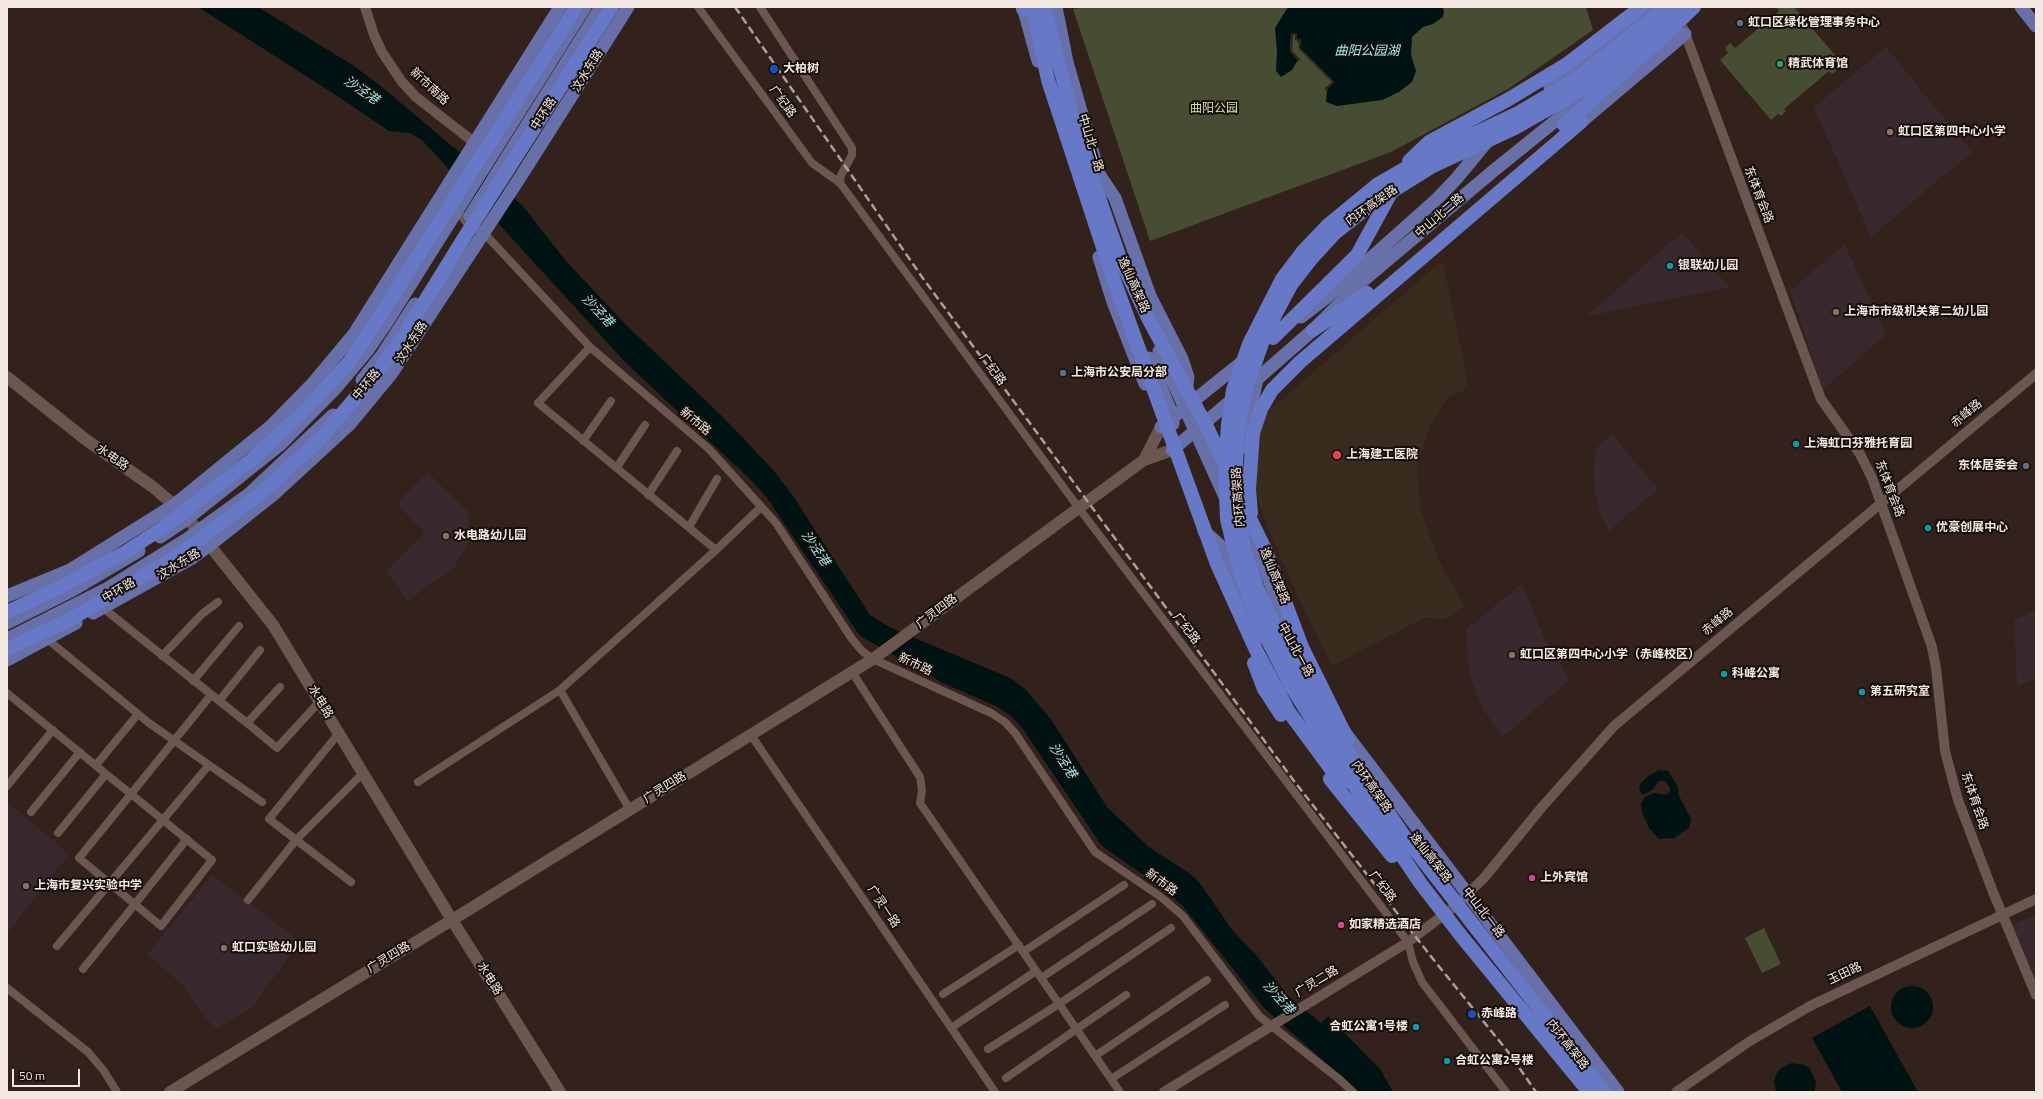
<!DOCTYPE html>
<meta charset="utf-8">
<style>
body{margin:0}
#map{position:relative;width:2043px;height:1099px;overflow:hidden;background:#33221b;font-family:"Titillium Web",sans-serif}
canvas{display:block}
.frame{position:absolute;inset:0;border:8px solid #f4e8e2;pointer-events:none}
.scale{position:absolute;left:12px;top:1069px;width:68px;height:18px;box-sizing:border-box;border:2px solid #f4e8e2;border-top:0;padding-left:5px;font-size:12px;line-height:14px;white-space:nowrap;color:#f4e8e2;-webkit-text-stroke:3px #150e0a;paint-order:stroke}
</style>
<div id="map">
<canvas width="2043" height="1099"></canvas>
<div class="frame"></div>
<div class="scale">50 m</div>
</div>
<script>
const ctx = document.querySelector('canvas').getContext('2d');
ctx.lineJoin = 'round';
function fill(path, color) {
  ctx.fillStyle = color;
  ctx.fill(path, 'evenodd');
}
function poly(rows) {
  const path = new Path2D();
  for (const r of rows) {
    if (r.length === 3) {
      path.moveTo(r[0] + r[2], r[1]);
      path.arc(r[0], r[1], r[2], 0, 2 * Math.PI);
      continue;
    }
    path.moveTo(r[0], r[1]);
    for (let i = 2; i < r.length; i += 2) path.lineTo(r[i], r[i + 1]);
  }
  return path;
}
function trace(path, color, width, dash) {
  ctx.strokeStyle = color;
  ctx.lineWidth = width;
  ctx.lineCap = dash ? 'butt' : 'round';
  ctx.setLineDash(dash || []);
  ctx.stroke(path);
}
function write(font, color, halo, rows, align = 'center') {
  ctx.font = font + ' "Titillium Web","Noto Sans SC",sans-serif';
  ctx.lineWidth = 4;
  ctx.setLineDash([]);
  ctx.textBaseline = 'middle';
  ctx.strokeStyle = halo;
  ctx.fillStyle = color;
  for (const [text, x, y, turn = 0] of rows) {
    ctx.save();
    ctx.translate(x, y);
    ctx.rotate((+turn || 0) * Math.PI / 180);
    ctx.textAlign = isNaN(turn) ? turn : align;
    if (halo) ctx.strokeText(text, 0, 0);
    ctx.fillText(text, 0, 0);
    ctx.restore();
  }
}
fill(poly([
 [1886,47,1972,152,1871,237,1814,107],
 [1682,232,1729,287,1588,316,1588,315],
 [1845,245,1886,334,1823,390,1790,290],
 [1612,434,1658,489,1609,531,1598,509,1594,484,1594,460,1598,446],
 [427,472,468,512,470,539,454,568,407,601,386,571,425,533,397,504],
 [1522,584,1544,637,1570,680,1502,737,1482,707,1469,673,1466,629],
 [2036,609,2036,678,2017,687,2014,621],
 [7,802,70,854,7,933],
 [212,875,300,941,253,1006,215,1030,182,984,147,955],
 [2036,915,2036,981,2011,925]
]), '#3a282f');
fill(poly([
 [1443,262,1469,388,1448,397,1432,422,1417,466,1421,512,1439,561,1465,607,1443,620,1426,617,1332,666,1300,601,1270,533,1258,499,1253,471,1255,443,1265,414,1437,265]
]), '#392b1e');
fill(poly([
 [1090,7,1586,7,1593,30,1508,89,1391,152,1150,241,1073,9],
 [1776,7,1794,7,1840,61,1834,67,1837,70,1832,74,1829,71,1784,109,1786,111,1781,116,1778,114,1771,120,1720,60,1728,53,1725,48,1730,43,1735,48,1779,11],
 [1764,928,1781,964,1762,973,1745,938]
]), '#474d32');
fill(poly([
 [198,7,258,7,354,66,377,83,522,205,566,261,625,324,725,419,774,471,793,496,870,615,891,628,1010,678,1025,689,1050,718,1107,807,1150,848,1189,873,1199,882,1233,931,1256,955,1288,996,1321,1023,1328,1016,1380,1069,1393,1092,1359,1092,1265,1009,1182,905,1161,887,1106,849,1099,842,1023,729,1012,717,998,707,943,683,860,636,767,498,752,481,625,362,422,140,410,133,389,131,339,97],
 [1289,7,1442,7,1444,11,1443,17,1433,24,1423,27,1412,37,1411,55,1416,71,1412,82,1399,92,1382,100,1337,106,1326,102,1327,89,1334,82,1300,48,1301,39,1297,39,1297,33,1291,33,1290,51,1298,60,1292,70,1281,77,1276,71,1277,51,1275,28,1286,10],
 [1659,770,1668,771,1678,787,1678,794,1691,819,1689,828,1674,838,1659,839,1649,828,1642,812,1641,803,1645,797,1654,793,1666,795,1670,792,1670,788,1665,781,1659,781,1652,790,1642,795,1639,787,1640,784,1648,776],
 [1912,1007,21],
 [1870,1006,1918,1092,1842,1092,1812,1038],
 [1791,1063,1805,1065,1810,1069,1816,1082,1814,1092,1776,1092,1774,1081,1776,1075,1780,1069]
]), '#001212');
fill(poly([
 [1291,33,1297,33,1297,39,1301,39,1300,48,1334,82,1325,91,1325,88,1332,82,1299,49,1298,41,1295,40,1295,35,1293,35,1292,51,1300,59,1299,62,1290,51]
]), '#33221b');
trace(poly([
 [698,7,812,163,840,183,1078,507,1408,942,1413,962,1422,982,1506,1092],
 [760,7,852,148,852,155,841,175,840,183],
 [455,208,466,222,484,233,590,347,709,449,776,523,852,639,862,651,873,659,991,713,1005,722,1015,733,1095,852,1161,897,1183,916,1259,1016,1339,1079,1353,1092],
 [590,347,538,403,716,550],
 [583,441,611,401],
 [617,467,645,425],
 [648,495,677,451],
 [689,527,717,479],
 [103,608,247,723,280,687],
 [47,639,149,723,262,802],
 [162,656,202,614,218,602],
 [852,672,920,777,922,790,920,803,1120,1092],
 [193,681,239,626],
 [560,690,630,810],
 [7,693,106,774,131,794,212,860,161,926,79,858,131,794,211,695],
 [219,701,260,650],
 [247,723,277,748,320,701],
 [339,733,269,819,351,882],
 [751,735,995,1092],
 [96,765,138,714],
 [418,782,560,690,716,550,761,507],
 [7,786,53,730],
 [31,812,80,752],
 [58,833,106,774],
 [248,900,296,840,363,773],
 [57,946,209,765],
 [1023,952,1124,885],
 [83,969,187,839],
 [1041,978,1152,904],
 [7,988,88,1052,104,1071,117,1092],
 [943,994,1019,945],
 [951,1028,1036,971],
 [988,1049,1059,1004,1171,928],
 [1095,1056,1207,980],
 [1006,1078,1126,995],
 [1111,1079,1225,1005]
]), '#6b574f', 8);
trace(poly([
 [365,7,374,35,382,52,402,82,416,97,480,147],
 [1683,28,1821,399,1860,454,1872,478,1932,647,1936,668,1945,751,1958,800,1993,892,2036,995],
 [1164,1092,1408,942,1455,906,1484,878,1542,807,1614,726,2036,374],
 [1676,1092,1750,1041,1810,1006,2036,899]
]), '#6b574f', 10);
trace(poly([
 [7,377,85,439,153,487,174,505,196,528,273,625,452,920,560,1092],
 [1144,460,1161,427],
 [170,1092,452,920,873,659,1144,460,1172,450]
]), '#6b574f', 12);
trace(poly([
 [1023,7,1038,61],
 [1056,7,1067,62,1099,174,1115,198,1150,296,1182,359,1188,377,1186,395],
 [2021,7,2036,26],
 [1550,87,1584,64,1653,7],
 [1581,122,1685,34],
 [470,216,601,7],
 [1099,257,1113,302,1145,384],
 [1301,317,1327,297,1438,198,1457,178,1490,138],
 [1159,351,1226,499],
 [1149,358,1173,417,1173,424],
 [362,380,382,355,415,304],
 [1161,427,1247,358],
 [1242,448,1257,379],
 [1172,450,1257,379,1313,330,1358,285,1492,172,1601,84],
 [1249,528,1275,595,1282,629],
 [1204,531,1223,548,1258,638],
 [160,537,187,519,281,444,335,389,367,351,387,322,585,7],
 [7,596,70,570,174,505,271,426,314,382,354,334,560,7],
 [93,613,192,558,210,545,273,495,349,425,392,373,521,176,628,7],
 [7,623,73,590,139,551],
 [7,639,108,588,187,539,249,494,333,415],
 [7,660,76,623],
 [1343,730,1618,1092]
]), '#6870a9', 13);
trace(poly([
 [1023,7,1023,9],
 [1033,7,1048,80,1111,272,1217,564,1256,650,1289,712,1342,784],
 [1044,7,1079,140,1121,261,1150,322,1206,425,1225,465],
 [1564,125,1663,37,1694,7],
 [1409,161,1429,142,1509,99,1567,64,1641,7],
 [1313,330,1367,293],
 [1273,338,1357,255,1392,191],
 [1240,498,1265,549,1302,647,1348,740],
 [1251,513,1249,489,1253,433,1261,409,1272,390,1300,362,1581,122],
 [7,612,60,587,124,553,164,527,251,460,292,423,323,391,349,362,371,330,576,7],
 [7,649,71,619,180,554,260,494,320,439,381,368,404,335,464,238,612,7],
 [1254,663,1264,689,1281,715],
 [1330,779,1392,856],
 [1589,1092,1462,937,1421,884,1345,772,1291,686,1261,627,1241,577,1227,519,1225,470,1228,424,1233,390,1249,344,1282,279,1304,250,1327,226,1378,184,1423,158,1518,113,1581,76,1666,7],
 [1604,1092,1404,836,1320,711,1276,630,1257,587,1244,549,1237,506,1236,463,1238,430,1246,389,1266,332,1291,285,1312,258,1335,233,1372,204,1431,167,1515,128,1585,88,1684,7]
]), '#6778c7', 14);
trace(poly([
 [735,7,922,277,1294,781,1433,959,1509,1053,1536,1092]
]), '#ac9e98', 2.5, [8, 4]);
for (const [x, y, r, color] of [
 [1740,23,4,"#5c6f8a"],
 [1780,64,4,"#2e9e5b"],
 [774,69,5,"#1a4fb4"],
 [1890,132,4,"#8d6e63"],
 [1670,266,4,"#0f9aa8"],
 [1836,312,4,"#8d6e63"],
 [1063,373,4,"#5c6f8a"],
 [1796,444,4,"#0f9aa8"],
 [1337,455,5,"#e0444e"],
 [2026,466,4,"#5c6f8a"],
 [1928,528,4,"#0f9aa8"],
 [446,536,4,"#8d6e63"],
 [1512,655,4,"#8d6e63"],
 [1724,674,4,"#0f9aa8"],
 [1862,692,4,"#0f9aa8"],
 [1532,878,4,"#d1479c"],
 [26,886,4,"#8d6e63"],
 [1341,925,4,"#d1479c"],
 [224,948,4,"#8d6e63"],
 [1472,1014,5,"#1a4fb4"],
 [1416,1027,4,"#0f9aa8"],
 [1447,1061,4,"#0f9aa8"]
]) {
  const dot = new Path2D();
  dot.arc(x, y, r, 0, 2 * Math.PI);
  ctx.fillStyle = color;
  ctx.fill(dot);
  trace(dot, '#150e0a', 1.5);
}
write('bold 12px', '#f4e8e2', '#150e0a', [
 ["虹口区绿化管理事务中心",1748,23],
 ["精武体育馆",1788,64],
 ["大柏树",783,69],
 ["虹口区第四中心小学",1898,132],
 ["银联幼儿园",1678,266],
 ["上海市市级机关第二幼儿园",1844,312],
 ["上海市公安局分部",1071,373],
 ["上海虹口芬雅托育园",1804,444],
 ["上海建工医院",1346,455],
 ["东体居委会",2018,466,"right"],
 ["优豪创展中心",1936,528],
 ["水电路幼儿园",454,536],
 ["虹口区第四中心小学（赤峰校区）",1520,655],
 ["科峰公寓",1732,674],
 ["第五研究室",1870,692],
 ["上外宾馆",1540,878],
 ["上海市复兴实验中学",34,886],
 ["如家精选酒店",1349,925],
 ["虹口实验幼儿园",232,948],
 ["赤峰路",1481,1014],
 ["合虹公寓1号楼",1408,1027,"right"],
 ["合虹公寓2号楼",1455,1061]
], 'left');
write('12px', '#f4e8e2', '#150e0a', [
 ["汶水东路",588,71,-58],
 ["新市南路",429,87,43],
 ["广纪路",782,102,54],
 ["中环路",544,114,-57],
 ["中山北一路",1090,143,73],
 ["东体育会路",1758,195,69],
 ["内环高架路",1372,206,-35],
 ["中山北二路",1440,216,-41],
 ["逸仙高架路",1133,285,66],
 ["汶水东路",412,343,-57],
 ["广纪路",992,370,54],
 ["中环路",367,385,-50],
 ["赤峰路",1967,414,-40],
 ["新市路",695,422,40],
 ["水电路",112,458,35],
 ["东体育会路",1889,489,69],
 ["内环高架路",1239,497,-94],
 ["汶水东路",179,565,-31],
 ["逸仙高架路",1274,576,68],
 ["中环路",119,591,-30],
 ["广灵四路",937,612,-37],
 ["赤峰路",1718,622,-40],
 ["广纪路",1186,629,53],
 ["中山北一路",1295,650,61],
 ["新市路",915,665,25],
 ["水电路",320,702,59],
 ["内环高架路",1371,787,55],
 ["广灵四路",665,788,-32],
 ["东体育会路",1974,801,71],
 ["逸仙高架路",1430,858,52],
 ["新市路",1161,883,36],
 ["广纪路",1382,887,53],
 ["广灵一路",883,907,56],
 ["中山北一路",1483,913,52],
 ["广灵四路",389,958,-31],
 ["玉田路",1845,974,-25],
 ["水电路",489,979,58],
 ["广灵二路",1317,982,-31],
 ["内环高架路",1567,1045,52]
]);
write('12px', '#d6e2a9', '#150e0a', [
 ["曲阳公园",1214,109]
]);
write('italic 13px', '#9fecec', '#150e0a', [
 ["曲阳公园湖",1367,52],
 ["沙泾港",361,91,34],
 ["沙泾港",597,311,46],
 ["沙泾港",815,549,55],
 ["沙泾港",1062,761,57],
 ["沙泾港",1278,998,48]
]);
</script>
